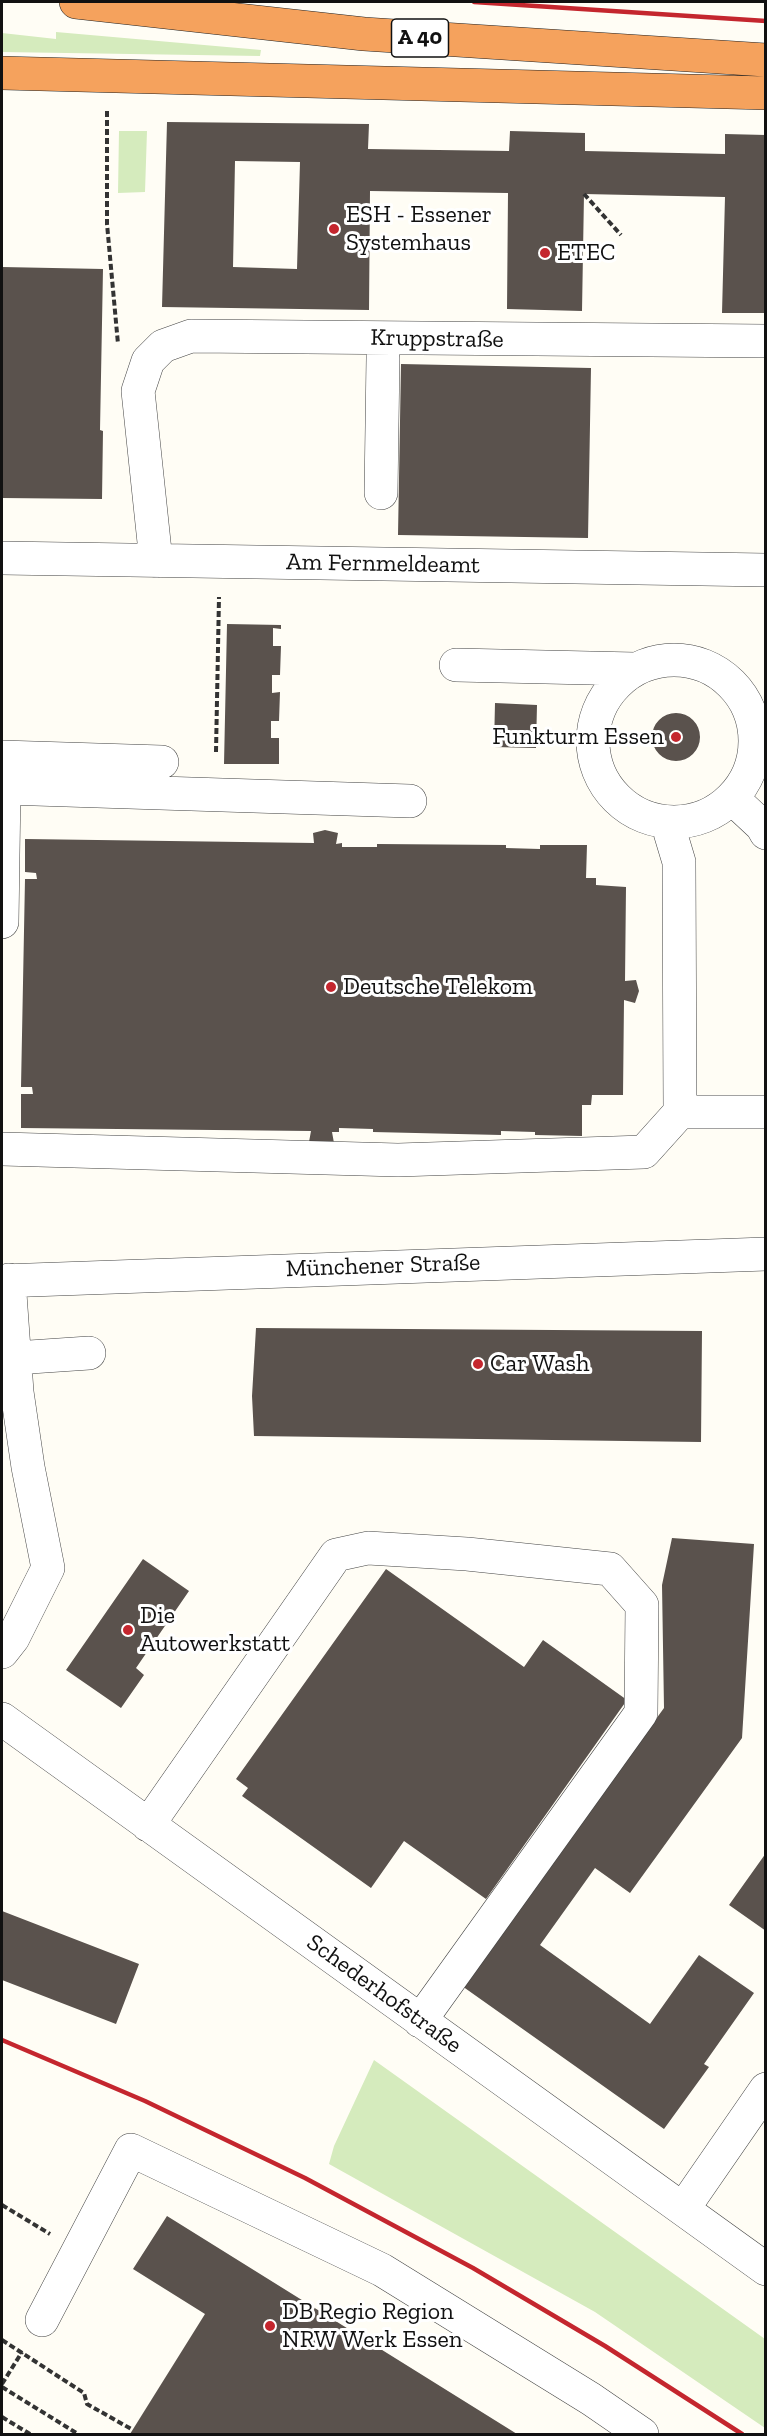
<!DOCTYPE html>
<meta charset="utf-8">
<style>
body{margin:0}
#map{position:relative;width:767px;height:2436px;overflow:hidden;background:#fffdf5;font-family:"Zilla Slab",serif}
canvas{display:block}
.frame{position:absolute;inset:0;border:3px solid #111;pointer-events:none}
</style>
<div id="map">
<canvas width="767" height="2436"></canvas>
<div class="frame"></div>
</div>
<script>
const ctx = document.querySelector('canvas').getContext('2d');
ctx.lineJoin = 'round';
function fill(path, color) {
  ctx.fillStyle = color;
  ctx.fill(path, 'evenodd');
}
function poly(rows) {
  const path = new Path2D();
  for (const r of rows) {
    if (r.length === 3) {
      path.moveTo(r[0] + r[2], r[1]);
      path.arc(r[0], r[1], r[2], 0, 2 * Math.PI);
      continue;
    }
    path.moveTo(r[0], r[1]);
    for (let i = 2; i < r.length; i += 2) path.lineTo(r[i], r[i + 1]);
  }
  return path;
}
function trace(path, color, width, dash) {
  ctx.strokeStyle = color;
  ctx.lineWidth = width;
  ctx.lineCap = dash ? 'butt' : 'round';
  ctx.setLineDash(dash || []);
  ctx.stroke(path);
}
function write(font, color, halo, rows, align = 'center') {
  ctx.font = font + ' "Zilla Slab",serif';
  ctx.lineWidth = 6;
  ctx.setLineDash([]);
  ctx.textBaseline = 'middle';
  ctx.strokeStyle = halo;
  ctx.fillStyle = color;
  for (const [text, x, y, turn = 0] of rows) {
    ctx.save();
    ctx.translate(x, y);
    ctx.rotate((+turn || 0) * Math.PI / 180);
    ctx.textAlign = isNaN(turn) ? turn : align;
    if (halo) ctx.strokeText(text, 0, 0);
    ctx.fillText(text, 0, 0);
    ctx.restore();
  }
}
fill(poly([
 [56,32,261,50,260,56,2,52,2,33,56,39],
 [119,131,147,131,145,192,118,193],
 [374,2060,765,2339,765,2428,595,2312,329,2164,334,2146]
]), '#d5ebbd');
fill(poly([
 [167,122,369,124,368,149,509,151,510,131,585,133,585,151,725,154,725,134,766,135,766,313,722,313,725,197,584,194,582,311,507,309,508,193,370,191,369,310,162,307],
 [235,161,300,162,297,269,233,267],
 [2,267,103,269,100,430,103,431,102,499,2,498],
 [401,364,591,368,588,538,398,535],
 [227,624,281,625,281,629,273,628,273,646,281,646,280,675,272,675,272,693,280,692,279,721,271,721,271,738,279,738,279,764,224,764],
 [495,703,537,705,536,748,494,747],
 [676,737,24],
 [325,830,338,833,336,844,342,843,342,847,377,847,377,844,506,845,506,848,540,849,540,845,587,845,586,878,596,878,596,885,626,887,625,981,636,980,639,991,635,1003,624,1000,623,1095,592,1095,591,1105,582,1105,582,1136,535,1135,535,1132,501,1131,501,1135,373,1132,373,1129,339,1128,339,1132,332,1132,334,1143,309,1142,311,1131,21,1128,21,1094,33,1094,32,1087,21,1087,25,879,37,879,36,873,25,872,25,839,314,843,313,833],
 [256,1328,702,1331,701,1442,254,1436,252,1396],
 [672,1538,754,1544,742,1738,630,1893,595,1868,540,1945,650,2024,699,1955,754,1993,704,2064,709,2067,664,2129,462,1986,664,1708,662,1585],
 [143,1559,189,1591,136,1668,144,1675,121,1708,66,1670],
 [386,1569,524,1667,543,1640,627,1700,486,1899,404,1841,371,1888,242,1796,248,1788,236,1779],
 [766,1853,766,1931,729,1905],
 [2,1911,139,1964,116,2024,2,1980],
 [167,2216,517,2434,130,2434,205,2314,133,2269]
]), '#5a524d');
const minor = poly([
 [381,493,383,358],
 [2,558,766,570],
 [156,561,138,391,148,361,163,346,191,336,766,341],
 [674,741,81],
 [456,665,635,669],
 [2,757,162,762],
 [732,798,762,826,766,833],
 [667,822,679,862,680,1112,766,1112],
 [2,922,4,788,410,801],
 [2,1149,398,1160,644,1152,680,1112],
 [2,1281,766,1254],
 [15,1358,89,1353],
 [2,1652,13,1638,48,1568,28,1467,17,1392,9,1280],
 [2,1719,766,2269],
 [148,1825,336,1555,368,1548,467,1554,610,1569,642,1605,641,1713,420,2021],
 [683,2209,766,2089],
 [42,2320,131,2150,382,2270,591,2399,642,2434]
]);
const highway = poly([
 [76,2,364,34,766,60],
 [2,73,766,93]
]);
trace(minor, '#444', 34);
trace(highway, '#222', 34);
trace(poly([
 [107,111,107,224,118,344],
 [584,194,621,235],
 [216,752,219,597],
 [2,2205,50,2234],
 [2,2340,84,2393,87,2404,133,2430],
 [2,2384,22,2352],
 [2,2387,78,2434],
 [2,2417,30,2434]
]), '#333', 4, [6, 3]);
trace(minor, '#fff', 33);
trace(highway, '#f5a25d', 33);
trace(poly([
 [474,2,766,21],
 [2,2040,145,2101,305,2178,473,2268,605,2346,742,2434]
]), '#c4262e', 4.5);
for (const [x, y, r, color] of [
 [334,229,6,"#c4262e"],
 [545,253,6,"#c4262e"],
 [676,737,6,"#c4262e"],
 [331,987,6,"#c4262e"],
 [478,1364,6,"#c4262e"],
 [128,1630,6,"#c4262e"],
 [270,2326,6,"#c4262e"]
]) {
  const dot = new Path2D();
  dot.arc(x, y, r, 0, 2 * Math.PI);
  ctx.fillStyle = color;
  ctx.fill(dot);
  trace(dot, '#fff', 2);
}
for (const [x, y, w] of [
 [420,38,57]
]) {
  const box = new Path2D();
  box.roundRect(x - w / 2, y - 19, w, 38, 4.5);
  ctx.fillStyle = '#fff';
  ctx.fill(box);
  trace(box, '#111', 1.5);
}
write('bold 22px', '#111', null, [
 ["A 40",420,38]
]);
write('24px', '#111', '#fff', [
 ["ESH - Essener",346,215],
 ["Systemhaus",346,243],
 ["ETEC",557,253],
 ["Funkturm Essen",664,737,"right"],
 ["Deutsche Telekom",343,987],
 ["Car Wash",490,1364],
 ["Die",140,1616],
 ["Autowerkstatt",140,1644],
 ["DB Regio Region",282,2312],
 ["NRW Werk Essen",282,2340]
], 'left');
write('24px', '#111', '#fff', [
 ["Kruppstraße",437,339,1],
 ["Am Fernmeldeamt",383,564,1],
 ["Münchener Straße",383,1266,-2],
 ["Schederhofstraße",384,1994,36]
]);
</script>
